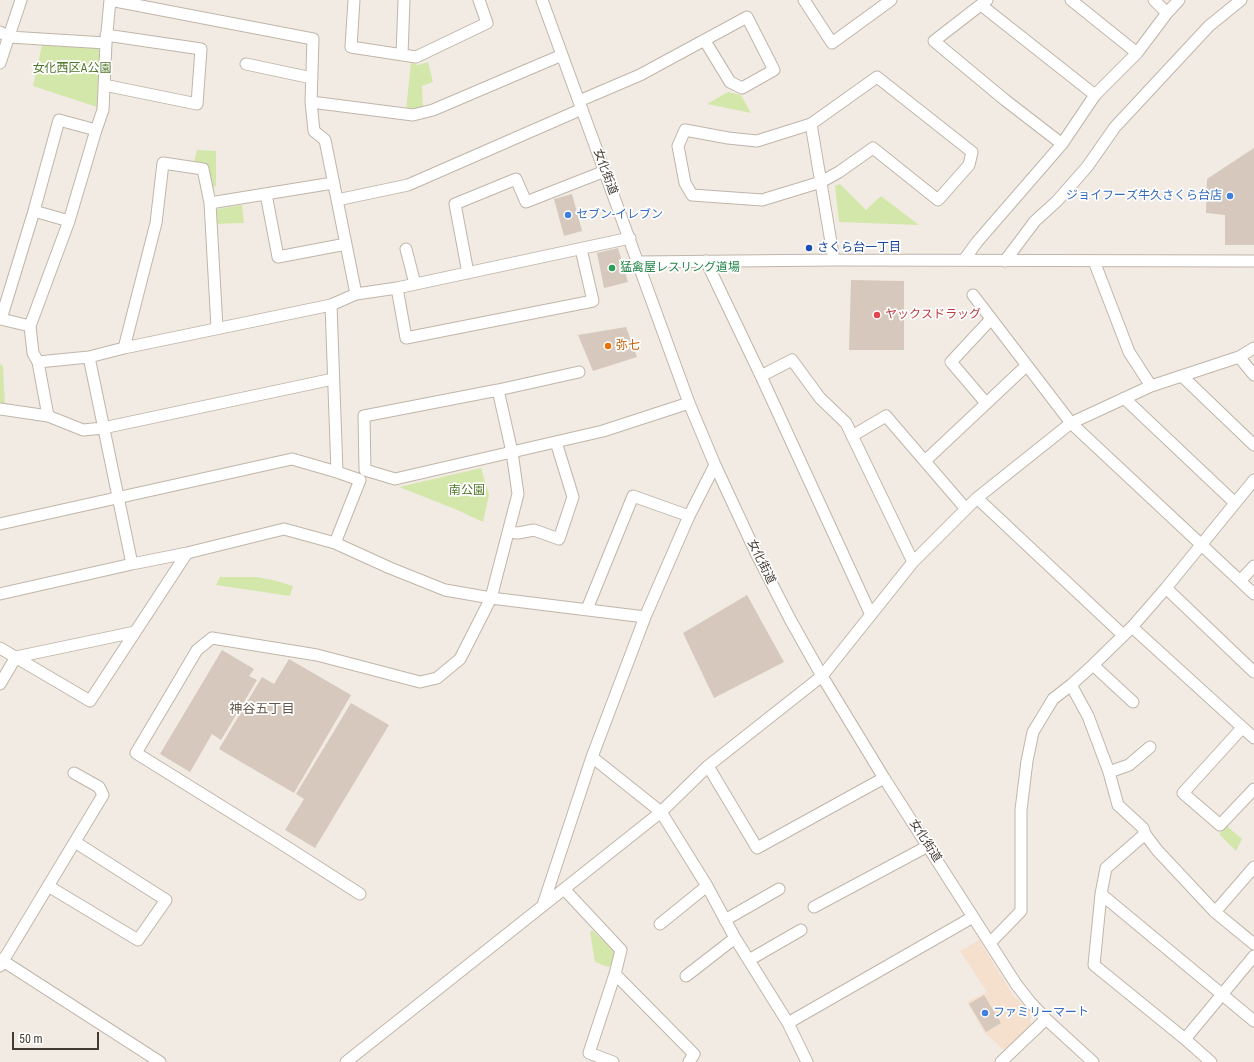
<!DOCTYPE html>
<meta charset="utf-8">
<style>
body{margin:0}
#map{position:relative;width:1254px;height:1062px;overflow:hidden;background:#f2ebe3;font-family:"Roboto Condensed",sans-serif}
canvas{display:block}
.scale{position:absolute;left:12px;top:1032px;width:87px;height:18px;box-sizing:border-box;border:2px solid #433b33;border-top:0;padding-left:5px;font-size:12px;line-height:14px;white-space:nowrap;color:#433b33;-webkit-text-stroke:3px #fff;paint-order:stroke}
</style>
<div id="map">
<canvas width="1254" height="1062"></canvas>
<div class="scale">50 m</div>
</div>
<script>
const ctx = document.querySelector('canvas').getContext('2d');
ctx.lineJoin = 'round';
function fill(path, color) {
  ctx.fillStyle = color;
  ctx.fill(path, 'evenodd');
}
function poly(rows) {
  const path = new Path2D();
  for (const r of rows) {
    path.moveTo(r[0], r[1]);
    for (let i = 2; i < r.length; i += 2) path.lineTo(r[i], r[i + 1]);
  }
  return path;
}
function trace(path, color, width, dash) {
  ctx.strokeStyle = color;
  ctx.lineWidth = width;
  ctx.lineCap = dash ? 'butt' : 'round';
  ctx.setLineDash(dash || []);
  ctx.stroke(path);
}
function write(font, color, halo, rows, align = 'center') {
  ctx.font = font + ' "Roboto Condensed","Noto Sans JP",sans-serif';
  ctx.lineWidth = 3.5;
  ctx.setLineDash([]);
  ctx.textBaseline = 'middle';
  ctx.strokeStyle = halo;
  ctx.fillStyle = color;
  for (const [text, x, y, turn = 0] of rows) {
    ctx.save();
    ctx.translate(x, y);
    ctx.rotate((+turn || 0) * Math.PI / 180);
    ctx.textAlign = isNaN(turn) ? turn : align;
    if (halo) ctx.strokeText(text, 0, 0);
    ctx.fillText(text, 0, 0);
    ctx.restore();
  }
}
fill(poly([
 [979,940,1013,995,1030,1012,1031,1025,1006,1052,984,1032,967,1002,987,992,960,951]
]), '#f5dfcd');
fill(poly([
 [43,40,103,42,100,108,33,86],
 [428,62,433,82,422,86,423,110,406,110,411,63,418,65],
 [728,92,741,95,751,113,707,104],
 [197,150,216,151,216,186,213,187,209,171,205,166,194,162],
 [840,184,866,210,881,196,919,225,839,222,835,186],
 [242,205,244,223,216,224,215,213,218,209],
 [0,364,3,366,5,407,0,406],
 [481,468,489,495,483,522,455,509,399,487],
 [220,577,256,577,273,580,293,586,290,596,216,585],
 [1227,826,1242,839,1236,851,1219,834],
 [592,930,615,952,612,965,608,967,595,962,590,932]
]), '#d4e7ab');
fill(poly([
 [1254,148,1254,245,1225,245,1225,215,1206,213,1207,179],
 [572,194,582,231,564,236,554,199],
 [618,248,628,282,604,288,597,253],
 [851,280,904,281,904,350,849,350],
 [626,327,637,357,593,371,578,335],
 [747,595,784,662,714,698,683,633],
 [222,650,254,669,249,676,257,680,221,740,212,734,190,772,160,754],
 [289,659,351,695,294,793,219,749,262,677,274,684],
 [351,703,389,725,315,848,285,830,304,799,296,794],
 [984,995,1001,1023,986,1032,969,1004]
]), '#d6c8bc');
const minor = poly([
 [110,0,313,39,311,102,314,131,325,140,356,294],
 [354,0,351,47,416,57,487,23,479,0],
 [542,0,689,403,715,465,756,553,791,621,822,676,884,778,1016,984,1030,1002,1046,1019,1093,1062],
 [804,0,832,43,891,0],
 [987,0,934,41,1005,100,1062,144],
 [1071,0,1137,53],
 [1154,0,1167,13],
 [981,5,1095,95],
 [0,32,9,37,106,43],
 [402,55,404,0],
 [0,63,21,0],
 [246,64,312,78],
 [877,77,972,152,969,165,938,200,873,148,839,172,821,182,762,200,692,195,685,183,678,146,685,130,728,138,757,141,811,124,877,77],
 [104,85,197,104,201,49,106,35],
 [579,101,640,75,747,17,774,70,742,88,730,82,705,41],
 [311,102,413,115,433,110,562,55],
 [811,124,834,260],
 [266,194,278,257,346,244],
 [337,200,408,185,582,109],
 [210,203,333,183],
 [34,211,69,221],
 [406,249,415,284],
 [964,260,977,242,1062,144,1095,95,1137,53,1167,13,1179,0],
 [706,261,761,376,871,615],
 [1005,261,1035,221,1057,201,1087,167,1115,127,1209,26,1241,0],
 [1094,261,1129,352,1151,386],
 [638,262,834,260,1254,261],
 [468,273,455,204,516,179,526,202,605,171],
 [397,288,406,338,593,301,581,249],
 [973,295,1071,423,1254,594],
 [331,305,337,472],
 [30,326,1,319,34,211,59,120,96,130],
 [124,348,156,223,163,163,203,169,210,203,217,328],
 [89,357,132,564],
 [1239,357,1254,375],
 [38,362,89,357,124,348,331,305,356,294,397,288,630,238],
 [579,372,498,390,364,416,365,470,395,479,603,431,689,403],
 [761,376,792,360,820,398,846,423,913,562],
 [1182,376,1254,445],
 [1124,398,1235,503],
 [986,403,951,362,991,319],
 [0,409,48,416,83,430,103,428,333,379],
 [48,416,38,362,33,353,30,326,69,221,96,130,103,110,106,43,110,0],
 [852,436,886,416,966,509],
 [925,461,1026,366],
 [1254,480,1166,588,1132,627,1093,665,1071,685,1088,716,1109,772,1118,805,1143,828,1145,834,1157,850,1215,912,1254,944],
 [977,498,1123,635],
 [0,524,292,459,337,472,360,480,335,543],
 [508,532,518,533,534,530,559,539,573,497,556,442],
 [1240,581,1254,566],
 [1166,588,1254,672],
 [0,594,132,564,187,553,284,529,335,543,390,568,445,590,491,598,645,617],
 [587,609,633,496,689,516],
 [1132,627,1254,738],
 [0,648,90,701,187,553],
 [1093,665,1133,702],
 [0,684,16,657,135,632],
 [1242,728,1183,793,1220,825,1254,789],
 [592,757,661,812,707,886,735,938,788,1023,807,1062],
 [708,766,757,848,884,778],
 [1109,772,1129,765,1150,747],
 [1145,834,1106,868,1101,894,1094,965,1185,1039,1211,1062],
 [48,886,138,940,166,900,75,842],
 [564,889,621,950,615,974],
 [360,894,279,842,136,753,197,650,212,638,317,655,420,682,437,678,460,659,491,598,518,494,512,452,498,390],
 [1101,894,1254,1021],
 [543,905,592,757,645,617,689,516,715,465],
 [814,907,928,846],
 [1215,912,1254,867],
 [725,920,779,889],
 [660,924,707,886],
 [990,943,1021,911,1021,810,1027,761,1033,732,1053,699,1071,685],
 [0,959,160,1062],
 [749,960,801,930],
 [0,966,103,795,99,787,74,773],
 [686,976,735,938],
 [788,1023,973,917],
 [1185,1039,1254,956],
 [346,1062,661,812,708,766,822,676,913,562,977,498,1071,423,1151,386,1239,357,1254,348],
 [613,1062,589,1053,615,974,694,1054,689,1062],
 [1001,1062,1046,1019]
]);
trace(minor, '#c0b5a9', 13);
trace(minor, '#fff', 11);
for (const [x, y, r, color] of [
 [1230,196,4,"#3f7fe0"],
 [568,215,4,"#3f7fe0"],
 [809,248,4,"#1a4fb4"],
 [612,268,4,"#2e9e5b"],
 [877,315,4,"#e0444e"],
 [608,346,4,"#e8710a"],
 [985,1013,4,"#3f7fe0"]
]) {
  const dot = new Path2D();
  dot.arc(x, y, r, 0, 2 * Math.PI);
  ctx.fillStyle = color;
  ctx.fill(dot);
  trace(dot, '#fff', 1.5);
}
write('12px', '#4f7527', '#fff', [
 ["女化西区A公園",72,69],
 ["南公園",467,491]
]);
write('12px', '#433b33', '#fff', [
 ["女化街道",605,172,70],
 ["女化街道",761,562,64],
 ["女化街道",925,841,57]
]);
write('12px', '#366cbe', '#fff', [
 ["ジョイフーズ牛久さくら台店",1222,196,"right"],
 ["セブン-イレブン",576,215],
 ["ファミリーマート",993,1013]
], 'left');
write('12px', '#164399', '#fff', [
 ["さくら台一丁目",817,248]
], 'left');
write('12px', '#27864d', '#fff', [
 ["猛禽屋レスリング道場",620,268]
], 'left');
write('12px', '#be3a42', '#fff', [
 ["ヤックスドラッグ",885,315]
], 'left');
write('12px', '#c56008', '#fff', [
 ["弥七",616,346]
], 'left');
write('13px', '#66574b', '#fff', [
 ["神谷五丁目",262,710]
]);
</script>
